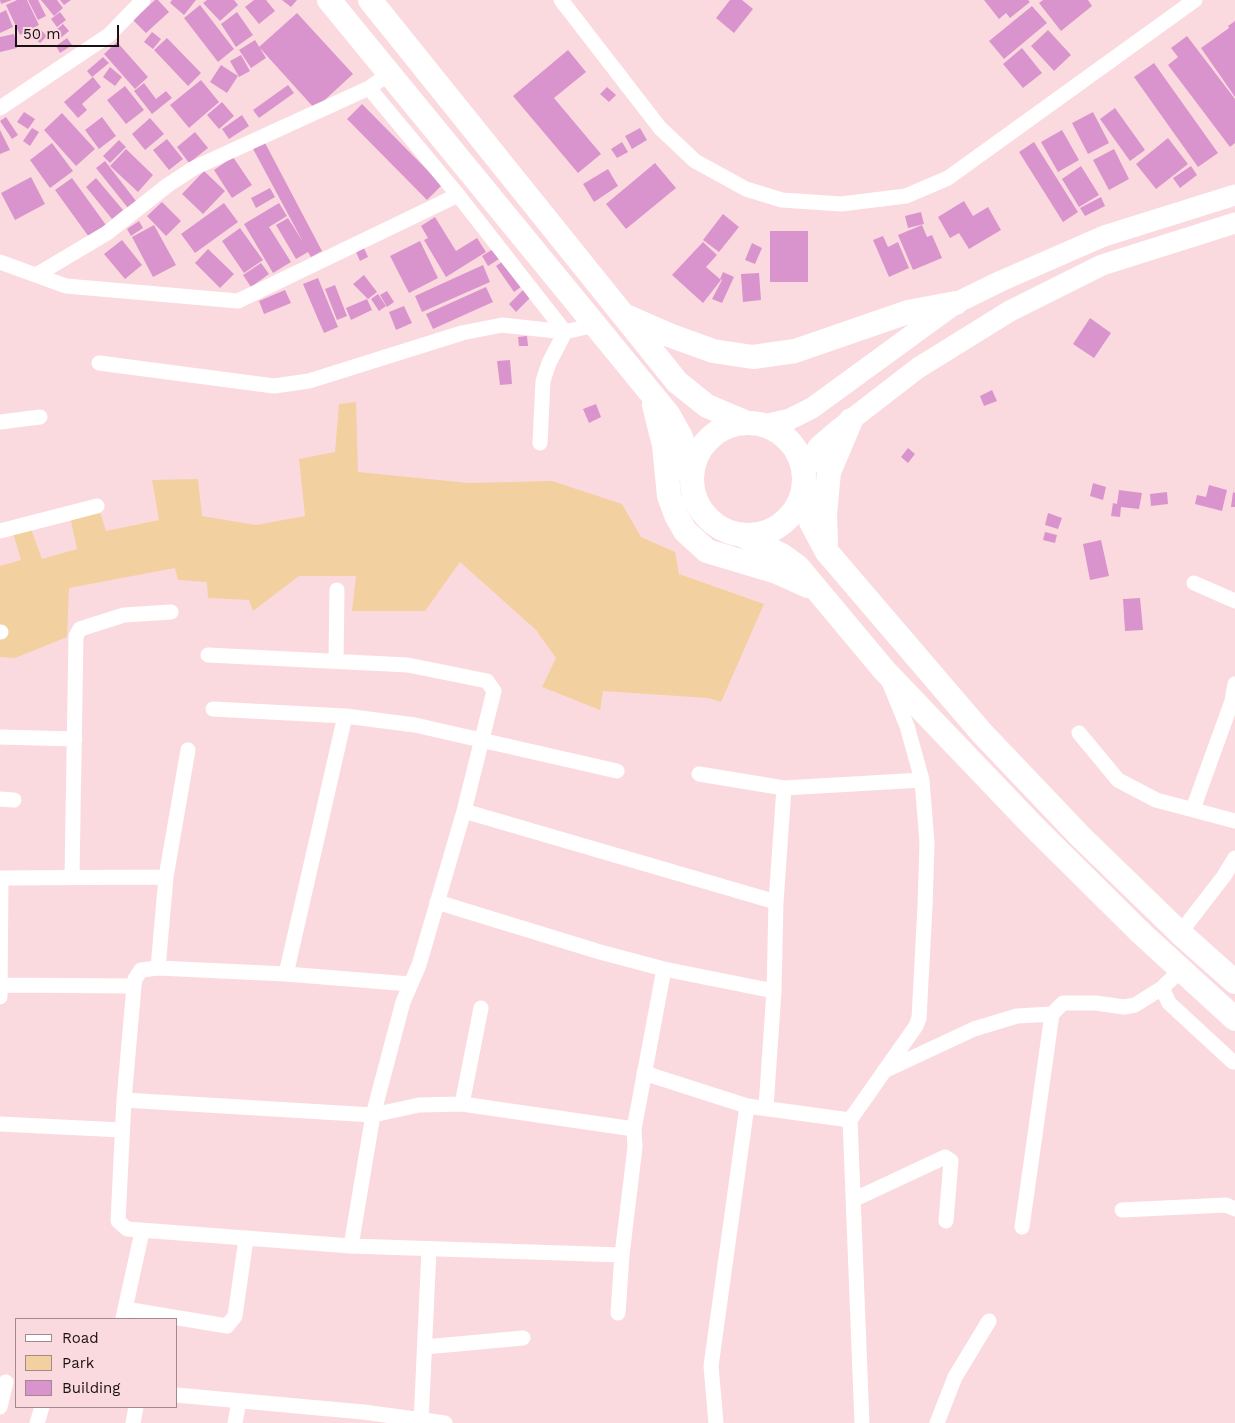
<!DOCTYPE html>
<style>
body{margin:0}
#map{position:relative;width:1235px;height:1423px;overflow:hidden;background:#fbdadf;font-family:"Work Sans",sans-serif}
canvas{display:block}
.legend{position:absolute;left:15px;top:1318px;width:162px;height:90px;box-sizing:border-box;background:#fbdadf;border:1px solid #a1898d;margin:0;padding:6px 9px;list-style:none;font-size:15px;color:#1b1012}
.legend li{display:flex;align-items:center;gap:10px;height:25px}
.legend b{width:25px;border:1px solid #a1898d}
.scale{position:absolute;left:15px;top:25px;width:104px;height:22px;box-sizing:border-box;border:2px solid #1b1012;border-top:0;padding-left:6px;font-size:15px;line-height:18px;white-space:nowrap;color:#1b1012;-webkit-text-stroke:4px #fbdadf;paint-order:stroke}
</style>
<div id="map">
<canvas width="1235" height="1423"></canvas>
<ul class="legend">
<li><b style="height:6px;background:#fff"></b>Road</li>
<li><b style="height:14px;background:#f2d0a0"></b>Park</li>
<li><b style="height:14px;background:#d994cd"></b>Building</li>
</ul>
<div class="scale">50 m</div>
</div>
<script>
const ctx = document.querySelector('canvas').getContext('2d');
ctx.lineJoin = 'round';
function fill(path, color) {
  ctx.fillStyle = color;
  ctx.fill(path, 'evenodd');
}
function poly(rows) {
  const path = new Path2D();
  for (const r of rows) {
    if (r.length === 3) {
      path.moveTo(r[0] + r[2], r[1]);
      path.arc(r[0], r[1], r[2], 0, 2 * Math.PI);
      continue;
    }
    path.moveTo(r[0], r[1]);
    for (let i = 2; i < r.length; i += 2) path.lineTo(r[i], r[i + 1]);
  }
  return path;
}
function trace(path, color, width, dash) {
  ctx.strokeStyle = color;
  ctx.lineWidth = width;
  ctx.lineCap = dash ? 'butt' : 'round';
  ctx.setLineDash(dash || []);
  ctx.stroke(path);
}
fill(poly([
 [356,402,358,472,469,483,552,481,622,504,641,537,675,552,679,574,764,604,721,702,708,698,603,691,600,710,542,687,556,658,536,630,460,562,425,611,352,611,356,576,299,576,253,611,249,600,208,598,207,582,178,580,175,568,69,588,67,637,15,658,0,657,0,566,21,560,13,533,31,529,42,559,77,549,70,516,100,512,106,531,159,520,152,480,198,479,202,516,256,525,305,516,299,459,335,452,339,404]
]), '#f2d0a0');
fill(poly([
 [0,0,12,0,1,4],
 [17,0,27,0,39,25,20,35,6,5],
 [28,0,38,0,46,16,38,20],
 [41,0,57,0,63,8,54,16],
 [60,0,71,0,64,5],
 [155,0,158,0,169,12,146,33,133,20],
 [172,0,196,0,184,15,170,3],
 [207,0,234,0,238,5,220,21,203,3],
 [254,0,266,0,275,11,259,24,245,7],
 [282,0,297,0,291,7],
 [730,0,742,0,753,9,734,33,716,18],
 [984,0,1028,0,1030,2,1010,18,1006,13,999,19],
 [1043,0,1088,0,1092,6,1061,31,1039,3],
 [200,5,234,49,218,62,184,18],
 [1032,6,1047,23,1004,59,989,41],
 [6,10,13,27,0,33,0,13],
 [60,12,66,20,57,27,51,19],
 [237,12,253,35,236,47,221,24],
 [297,13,353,74,315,109,259,47],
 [1235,21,1235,97,1201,48,1229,28,1228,26],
 [63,24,69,31,57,41,51,34],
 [38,27,47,36,40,43,31,35],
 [1048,30,1071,55,1054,71,1031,46],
 [152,32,161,39,153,49,144,42],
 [14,34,17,48,0,52,0,37],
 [1187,36,1235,99,1235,143,1230,147,1168,65,1178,57,1171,48],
 [67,38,72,45,60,53,56,46],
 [167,38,201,73,188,86,154,50],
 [255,40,266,58,251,68,239,50],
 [117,42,148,77,135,89,104,54],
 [1022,48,1042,73,1023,88,1003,64],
 [568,50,586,72,554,98,601,154,578,173,513,96],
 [241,55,250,71,239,77,230,61],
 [103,57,109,63,92,77,87,71],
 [1154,63,1218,153,1198,167,1134,77],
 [221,65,238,76,227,93,210,82],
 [110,67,122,77,115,86,103,77],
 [93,77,101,87,82,104,87,110,78,118,64,102],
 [201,80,219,102,189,128,170,105],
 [144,83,156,99,166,91,172,98,152,114,134,91],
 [288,85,294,93,259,118,253,110],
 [125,86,144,110,126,124,107,100],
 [607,87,616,95,609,102,600,94],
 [222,102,234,116,219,129,207,115],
 [362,104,442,185,427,200,347,119],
 [1115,108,1145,150,1130,161,1100,119],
 [24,112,35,119,28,129,17,122],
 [1093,112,1109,143,1088,154,1072,123],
 [62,113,95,149,76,166,44,130],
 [242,115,249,126,229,139,222,129],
 [6,117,18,135,12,139,0,121],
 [102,117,116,136,99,149,85,130],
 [150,118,164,134,145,150,132,134],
 [32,128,39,132,30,146,23,141],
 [640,128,647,140,632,149,625,136],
 [0,130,10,150,0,154],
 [1062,130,1079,160,1058,172,1041,142],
 [195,132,208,148,189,163,177,147],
 [1168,138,1188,164,1156,189,1136,164],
 [167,139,183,159,169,170,153,150],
 [119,140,126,147,110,163,103,156],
 [264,141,322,251,311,257,308,252,296,259,276,225,288,218,303,242,252,147],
 [622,142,628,152,617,158,611,149],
 [1034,142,1078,212,1063,222,1019,152],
 [52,143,73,171,50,188,30,160],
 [126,149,153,175,138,192,110,166],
 [1114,149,1129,179,1109,190,1093,160],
 [233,157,252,185,232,198,214,170],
 [105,161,136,201,128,208,96,168],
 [655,163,676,188,626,229,606,204],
 [1081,166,1099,195,1079,207,1062,179],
 [1191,166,1197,175,1180,188,1173,178],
 [608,169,618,186,594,202,583,184],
 [204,171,225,191,203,214,182,194],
 [31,177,45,204,15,220,1,193],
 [72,178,106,225,89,237,55,190],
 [96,178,123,210,112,219,86,187],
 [270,188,275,197,256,208,251,198],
 [1101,197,1105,206,1085,216,1080,208],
 [964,201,973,216,988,207,1001,230,969,249,959,233,950,238,938,217],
 [162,202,181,221,166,236,147,216],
 [224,203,238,222,195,253,181,234],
 [279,203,287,216,269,227,291,262,273,273,244,224],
 [921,212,924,224,908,228,905,216],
 [723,214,739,227,719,252,703,240],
 [435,217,456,251,477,238,486,252,446,277,424,240,428,238,421,226],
 [139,221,143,228,131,236,127,229],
 [154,225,176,265,153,277,132,237],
 [922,225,927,237,932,235,942,258,913,270,898,235],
 [240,228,263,260,244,273,222,241],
 [770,231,808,231,808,282,770,282],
 [883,236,888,247,898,242,909,268,889,277,873,240],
 [122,240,142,265,125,279,104,254],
 [420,241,438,278,409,293,390,256],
 [703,242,717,255,706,267,721,280,703,303,672,275],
 [752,243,762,248,755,264,745,260],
 [364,248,368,257,360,261,356,252],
 [208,249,234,274,220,288,195,263],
 [493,249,499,259,488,266,482,256],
 [503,261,521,287,514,292,496,266],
 [261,263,269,274,251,287,243,275],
 [483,265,490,282,422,312,415,296],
 [723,272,734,277,722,303,712,299,722,280,720,279],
 [759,273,761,300,743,302,741,274],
 [364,275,377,292,368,299,353,284],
 [318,278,338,327,324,333,303,284],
 [335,285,347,316,337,320,325,289],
 [486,287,493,302,433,329,426,314],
 [526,287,534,294,516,312,509,304],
 [285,290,291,303,264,314,259,301],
 [387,291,394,302,387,307,380,295],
 [378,294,386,306,379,311,371,299],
 [367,299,372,310,351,320,346,308],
 [404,306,412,323,396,330,389,312],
 [1090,318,1111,333,1094,358,1073,344],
 [527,336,528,346,519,346,518,337],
 [510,360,512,384,500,385,497,361],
 [992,390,997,401,984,406,980,396],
 [596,404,601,417,589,423,583,409],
 [908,448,915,454,908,463,901,457],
 [1093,483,1106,487,1103,500,1090,496],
 [1209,485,1227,490,1222,511,1195,504,1197,495,1206,497],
 [1119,490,1142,493,1139,509,1121,507,1120,517,1111,516,1113,503,1117,504],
 [1167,492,1168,504,1151,506,1150,494],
 [1233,492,1235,493,1235,507,1231,507],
 [1048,513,1062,518,1058,529,1045,525],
 [1045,532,1057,535,1055,543,1043,540],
 [1101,540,1109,576,1090,580,1083,544],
 [1140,598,1143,630,1125,631,1123,599]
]), '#d994cd');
trace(poly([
 [561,0,660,128,695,161,746,189,782,200,841,204,906,196,948,178,1195,0],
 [369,88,458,195,565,332,549,363,543,381,540,443],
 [0,108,109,35,143,0],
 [0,262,66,286,238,301,458,195],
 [38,274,107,233,168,185,194,168,369,88,390,73],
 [99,363,274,386,309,381,462,333,502,325,565,332,594,325],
 [0,422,40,417],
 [0,531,97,506],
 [1194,583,1235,601],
 [0,632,1,632],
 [208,655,408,665,487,681,494,691,464,811,419,965,403,1002,373,1115,351,1246],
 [336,661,337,590],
 [213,709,345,716,415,725,617,771],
 [1079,733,1118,780,1156,800,1235,821],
 [0,737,75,739],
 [699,774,784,788,922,780],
 [0,799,14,800],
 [1193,809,1232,701,1235,684],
 [464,811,776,902],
 [72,877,76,636,80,629,124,615,171,612],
 [0,878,166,877],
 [437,902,600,952,664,969,774,991],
 [1180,933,1224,876,1235,858],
 [158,968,166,877,188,750],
 [286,974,345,716],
 [0,985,134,986,135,979,141,970,158,968,286,974,410,984],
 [134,986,124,1100,118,1221,127,1229,351,1246,622,1255],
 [1162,988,1169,1003,1233,1062],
 [0,997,1,878],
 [884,1071,974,1029,1017,1016,1052,1014],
 [644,1073,747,1106,850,1120],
 [124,1100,373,1115,419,1105,462,1104,634,1129],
 [462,1104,481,1008],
 [766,1107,774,991,776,902,784,788],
 [0,1124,122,1130],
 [855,1199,945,1157,951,1161,946,1221],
 [1122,1210,1226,1205,1235,1209],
 [1022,1227,1052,1014,1063,1003,1096,1003,1124,1007,1135,1005,1162,988,1181,970],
 [125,1309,227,1326,235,1316,246,1239],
 [618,1313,622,1255,635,1147,634,1129,664,969],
 [123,1318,142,1232],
 [425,1347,523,1338],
 [176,1395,363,1412,445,1423],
 [0,1407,6,1382],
 [37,1423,42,1407],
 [133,1423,136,1407],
 [235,1423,239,1401],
 [421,1423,429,1249],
 [716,1423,711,1366,747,1106],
 [862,1423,850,1120,916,1026,919,1018,925,907,927,843,922,780,907,726,889,682],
 [937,1423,955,1377,989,1321]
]), '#fff', 15);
trace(poly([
 [764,425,790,419,812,408,956,303,1001,281,1104,236,1235,195],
 [804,473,818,447,839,429,918,368,1010,311,1102,265,1235,223]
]), '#fff', 21);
trace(poly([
 [329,0,668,414,681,437,691,476],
 [370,0,677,382,707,406,745,422],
 [628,317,669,335,713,351,753,357,795,351,908,312,956,303],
 [654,405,664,445,669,496,676,515,685,531,707,551,777,572,808,586],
 [748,479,56],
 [803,489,811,522,827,552,981,732,1080,836,1180,933,1235,982],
 [744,536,783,556,798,567,884,670,1034,827,1141,933,1235,1019],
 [826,543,825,514,829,472,851,420]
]), '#fff', 24);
</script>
